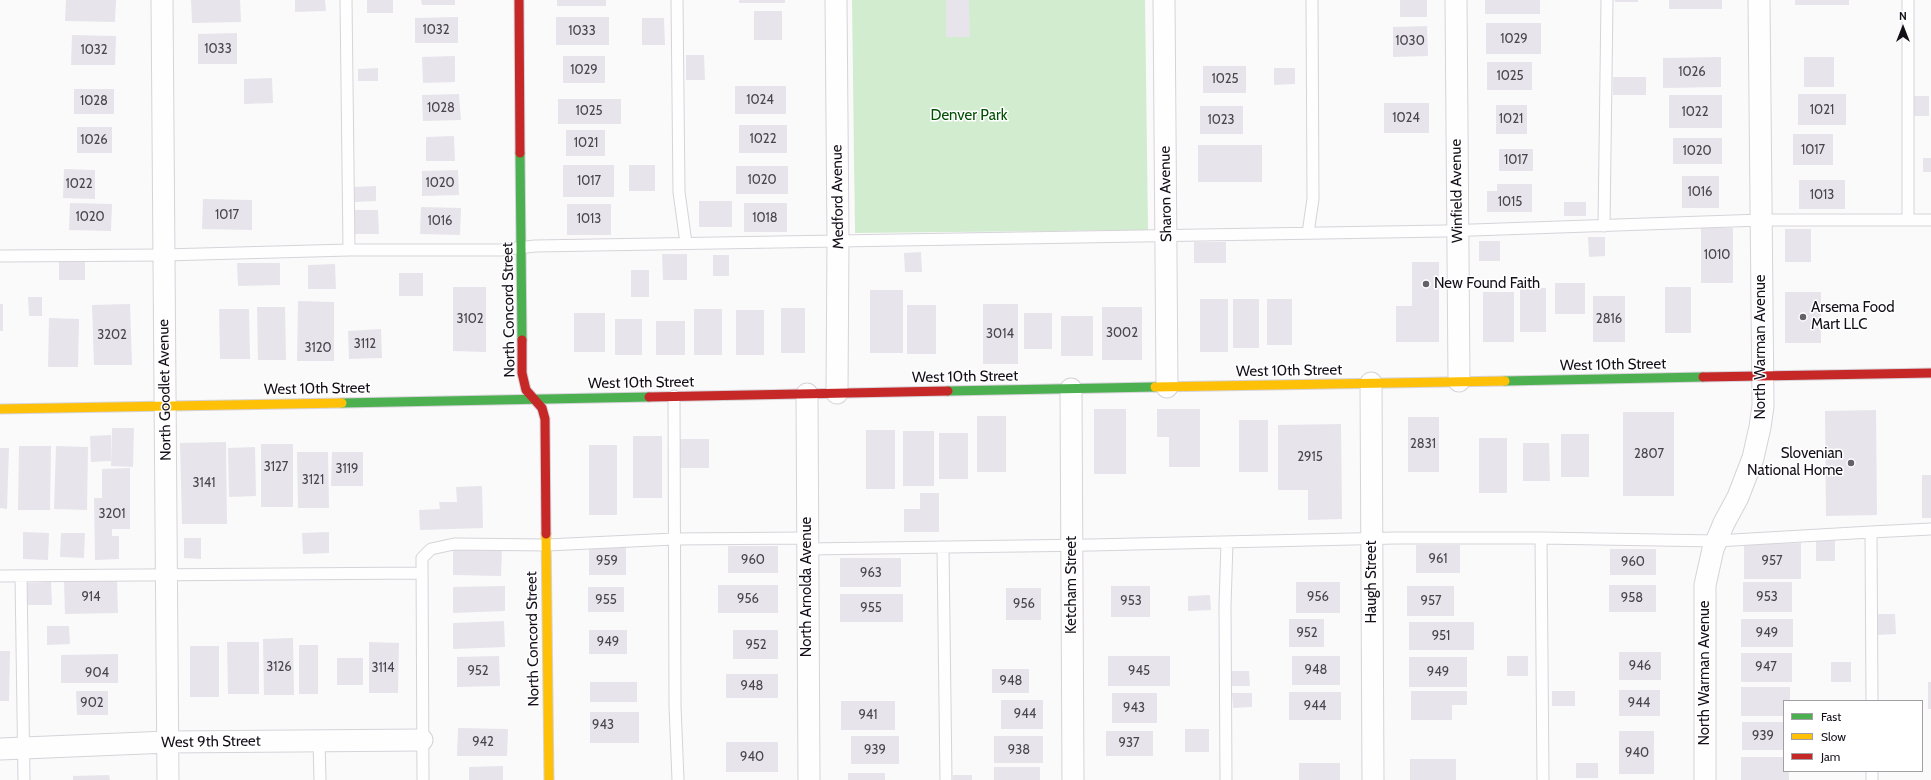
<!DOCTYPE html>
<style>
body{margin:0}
#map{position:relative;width:1931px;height:780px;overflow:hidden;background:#fafafa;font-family:Cabin,sans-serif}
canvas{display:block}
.legend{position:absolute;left:1783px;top:700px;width:140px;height:72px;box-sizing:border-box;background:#fff;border:1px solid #a19fa3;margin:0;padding:5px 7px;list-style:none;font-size:12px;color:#150f1a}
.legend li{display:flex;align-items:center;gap:8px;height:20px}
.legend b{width:20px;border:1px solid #a19fa3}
.north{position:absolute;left:1883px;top:8px;width:40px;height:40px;-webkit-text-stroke:3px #fff;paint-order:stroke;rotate:0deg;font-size:11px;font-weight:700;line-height:16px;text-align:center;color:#150f1a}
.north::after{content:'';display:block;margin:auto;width:14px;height:18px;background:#150f1a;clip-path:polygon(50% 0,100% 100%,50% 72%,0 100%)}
</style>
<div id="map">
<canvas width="1931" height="780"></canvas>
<ul class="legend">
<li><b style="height:5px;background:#4caf50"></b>Fast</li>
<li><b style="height:5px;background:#ffc107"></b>Slow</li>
<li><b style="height:5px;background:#c62828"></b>Jam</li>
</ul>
<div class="north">N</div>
</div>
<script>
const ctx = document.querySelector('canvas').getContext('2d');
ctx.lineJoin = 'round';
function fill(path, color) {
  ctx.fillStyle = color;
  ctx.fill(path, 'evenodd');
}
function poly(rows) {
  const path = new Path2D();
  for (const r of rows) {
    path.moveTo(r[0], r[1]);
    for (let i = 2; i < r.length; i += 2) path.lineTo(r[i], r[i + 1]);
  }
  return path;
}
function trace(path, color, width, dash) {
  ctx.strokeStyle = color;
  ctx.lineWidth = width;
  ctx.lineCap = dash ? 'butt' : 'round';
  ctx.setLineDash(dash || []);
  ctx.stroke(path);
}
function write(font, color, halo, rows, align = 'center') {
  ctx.font = font + ' Cabin,sans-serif';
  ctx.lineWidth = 3;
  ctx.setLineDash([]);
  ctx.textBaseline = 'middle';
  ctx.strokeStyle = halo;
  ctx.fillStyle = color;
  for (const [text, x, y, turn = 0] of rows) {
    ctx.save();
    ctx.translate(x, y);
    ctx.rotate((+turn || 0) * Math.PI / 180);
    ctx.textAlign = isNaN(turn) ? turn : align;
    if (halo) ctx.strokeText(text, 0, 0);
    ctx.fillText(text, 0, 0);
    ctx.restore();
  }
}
fill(poly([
 [852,0,1145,0,1148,230,855,233]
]), '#d2ecd0');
fill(poly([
 [66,0,116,0,115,22,65,21],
 [191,0,240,0,241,22,192,23],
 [295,0,325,0,326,11,295,12],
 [367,0,393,0,393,13,367,13],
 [421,0,455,0,455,5,422,5],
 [557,0,606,0,606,6,557,6],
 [739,0,785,0,785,3,739,3],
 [946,0,969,0,970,37,946,37],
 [1400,0,1427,0,1427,17,1400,17],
 [1485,0,1540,0,1540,14,1485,14],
 [1615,0,1638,0,1638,2,1615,2],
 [1669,0,1722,0,1722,9,1669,9],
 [1795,0,1849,0,1849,5,1795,5],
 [754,11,782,11,782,40,754,40],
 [458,17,458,43,415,43,415,18],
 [556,17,609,17,609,45,556,45],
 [642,18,664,18,665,45,642,45],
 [1486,23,1541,23,1541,54,1486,54],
 [1427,26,1428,56,1393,57,1393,27],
 [237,33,237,64,198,64,198,34],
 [72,35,116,36,115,65,71,65],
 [686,55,704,55,705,80,686,80],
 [455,56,455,82,423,83,422,57],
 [563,56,605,56,605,83,563,83],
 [1721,57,1721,87,1663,88,1663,58],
 [1804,57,1834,57,1834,87,1804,87],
 [1487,62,1532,62,1532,90,1487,90],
 [1203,66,1246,66,1246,93,1203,93],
 [378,68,378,81,358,81,358,69],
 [1274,68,1295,68,1295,84,1274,85],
 [1613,77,1646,77,1646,95,1613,95],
 [272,78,273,103,244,104,244,79],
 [735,86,786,86,786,114,735,114],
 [74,89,114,89,114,114,74,114],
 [459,94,461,120,423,121,422,95],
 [1798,94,1846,94,1846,125,1798,125],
 [1669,95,1722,95,1722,128,1669,128],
 [1914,96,1929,96,1929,116,1914,116],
 [558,99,621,99,621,124,558,124],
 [1384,103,1429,103,1429,133,1384,133],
 [1496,105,1527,105,1527,134,1496,134],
 [1200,106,1243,106,1243,134,1200,134],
 [739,125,787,125,787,153,739,153],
 [77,127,112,127,112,153,77,153],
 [566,130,605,130,605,156,566,156],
 [1793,134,1833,134,1833,165,1793,165],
 [454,136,455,161,426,161,426,137],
 [1673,138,1722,138,1722,164,1673,164],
 [1198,145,1262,145,1262,182,1198,182],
 [1499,149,1533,149,1533,171,1499,171],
 [1923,158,1931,158,1931,172,1923,172],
 [563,165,614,165,614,197,563,197],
 [629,165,655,165,655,191,629,191],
 [736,166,788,166,788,194,736,194],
 [64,169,95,170,95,199,63,198],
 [458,170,459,195,422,196,422,171],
 [1682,176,1719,176,1719,208,1682,208],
 [1799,180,1845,180,1845,209,1799,209],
 [1497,184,1532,184,1532,212,1487,212,1487,191,1497,191],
 [376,186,376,201,355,202,354,187],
 [203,199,252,200,252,230,202,229],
 [699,201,732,201,732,227,699,227],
 [1564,202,1586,202,1586,216,1564,216],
 [70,203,112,204,111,231,69,230],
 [744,203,787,203,787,232,744,232],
 [567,204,611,204,611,235,567,235],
 [421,207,461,208,460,235,420,234],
 [354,210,378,210,379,234,355,234],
 [1701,228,1733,228,1733,283,1701,283],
 [1785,229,1811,229,1811,262,1785,262],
 [1588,237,1605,237,1605,256,1589,257],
 [1479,241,1500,241,1500,261,1479,261],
 [1194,242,1226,242,1226,263,1194,263],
 [921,252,922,272,905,272,904,253],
 [662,254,687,254,687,280,663,280],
 [713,255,729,255,729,276,713,276],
 [59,261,85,261,85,280,59,280],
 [1412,262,1439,262,1439,342,1396,342,1396,306,1412,306],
 [237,263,280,263,280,285,238,286],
 [335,264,336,289,308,289,308,265],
 [631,270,649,270,649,297,631,297],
 [399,273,423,273,423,296,399,296],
 [1555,283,1585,283,1585,314,1555,314],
 [453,287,486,287,486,352,453,351],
 [1665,287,1691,287,1691,333,1665,333],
 [1520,288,1546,288,1546,332,1520,332],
 [870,290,903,290,903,353,870,353],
 [1483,292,1514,292,1514,342,1483,342],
 [1785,292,1821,292,1821,343,1785,343],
 [1593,296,1625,296,1625,342,1593,342],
 [28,297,42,297,42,316,29,316],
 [1200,299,1228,299,1228,352,1200,352],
 [1233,299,1259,299,1259,348,1233,348],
 [1267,299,1292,299,1292,345,1267,345],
 [298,301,334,302,334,361,297,361],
 [0,304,3,304,3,331,0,331],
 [130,304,132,365,94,365,92,305],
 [983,304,1018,304,1018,364,983,364],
 [907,305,936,305,936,354,907,354],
 [257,307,285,307,286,360,258,360],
 [1102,307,1142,307,1142,360,1102,360],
 [781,308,805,308,805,353,781,353],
 [219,309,249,309,250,359,220,359],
 [694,309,722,309,722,355,694,355],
 [736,310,764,310,764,355,736,355],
 [574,313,605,313,605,352,574,352],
 [1024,313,1052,313,1052,349,1024,349],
 [1061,316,1093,316,1093,356,1061,356],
 [49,318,79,319,78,367,48,367],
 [615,319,642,319,642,355,615,355],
 [656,321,685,321,685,355,656,355],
 [381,329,382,358,349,359,348,331],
 [1094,409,1126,409,1126,474,1094,474],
 [1157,409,1200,409,1200,467,1169,467,1169,437,1157,437],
 [1876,410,1877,515,1826,516,1825,411],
 [1623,412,1674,412,1674,496,1623,496],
 [977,416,1006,416,1006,472,977,472],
 [1408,417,1439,417,1439,472,1408,472],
 [1239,420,1268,420,1268,472,1239,472],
 [1341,424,1342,519,1308,520,1308,490,1278,490,1278,425],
 [112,428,134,428,133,467,111,466],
 [866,430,895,430,895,489,866,489],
 [903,431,934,431,934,486,903,486],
 [939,433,968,433,968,479,939,479],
 [1561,434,1589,434,1589,477,1561,477],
 [111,435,111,461,91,462,90,436],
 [633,436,662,436,662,498,633,498],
 [1479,438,1507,438,1507,493,1479,493],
 [679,439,709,439,709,468,679,468],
 [226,442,227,524,182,524,180,443],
 [1523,443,1549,443,1550,481,1523,481],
 [261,444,293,444,293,507,261,507],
 [589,445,617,445,617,515,589,515],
 [19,446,51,446,50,510,18,510],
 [56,446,88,447,87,510,54,509],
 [255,447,256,496,229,497,228,448],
 [0,448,9,448,7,509,0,508],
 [297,452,328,452,329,508,298,508],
 [332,452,363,452,363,486,331,486],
 [130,468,130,529,112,529,112,536,119,536,119,559,95,560,94,498,102,498,102,469],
 [1922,475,1931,475,1931,518,1922,518],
 [482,486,483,528,420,530,419,510,440,509,439,502,457,502,456,487],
 [920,493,939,493,939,532,904,532,904,509,920,509],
 [23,532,49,533,48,560,23,559],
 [329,532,329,553,303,554,302,533],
 [61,533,85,533,84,558,60,557],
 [184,538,201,538,201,559,184,558],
 [1816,539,1835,539,1835,561,1816,561],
 [1801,543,1801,579,1744,579,1744,544],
 [1416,545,1460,545,1460,573,1416,573],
 [728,546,778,546,778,573,728,573],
 [589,547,626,547,626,575,589,575],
 [453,548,502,549,501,576,453,575],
 [1610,549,1656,549,1656,575,1610,575],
 [840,558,901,558,901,587,840,587],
 [117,580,118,613,65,614,64,581],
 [51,582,52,605,27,605,27,583],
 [1296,582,1340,582,1340,613,1296,613],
 [1743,582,1792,582,1792,612,1743,612],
 [718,585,778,585,778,613,718,613],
 [1609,585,1656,585,1656,612,1609,612],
 [505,586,505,611,453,613,453,587],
 [1111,586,1150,586,1150,617,1111,617],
 [1407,586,1454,586,1454,616,1407,616],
 [588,587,624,587,624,612,588,612],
 [1006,588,1041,588,1041,620,1006,620],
 [840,594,903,594,903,622,840,622],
 [1210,595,1211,610,1188,611,1188,596],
 [1876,614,1895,614,1896,634,1877,635],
 [1289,619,1324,619,1324,647,1289,647],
 [1741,619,1793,619,1793,647,1741,647],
 [504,621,505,647,453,649,453,623],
 [1409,622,1474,622,1474,650,1409,650],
 [47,626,69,626,70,644,47,645],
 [589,630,627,630,627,654,589,654],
 [733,630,778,630,778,659,733,659],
 [293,638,294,695,264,695,263,639],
 [227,642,259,642,259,694,228,694],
 [369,642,399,643,398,693,369,693],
 [299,645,318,645,318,694,299,694],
 [190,646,219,646,219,697,190,697],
 [0,651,10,651,9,701,0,701],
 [1619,652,1661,652,1661,680,1619,680],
 [1741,653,1792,653,1792,682,1741,682],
 [118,654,118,683,61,683,61,655],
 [499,656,500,686,457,687,457,657],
 [1108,656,1170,656,1170,686,1108,686],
 [1292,656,1340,656,1340,685,1292,685],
 [1507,656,1528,656,1528,676,1507,676],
 [1409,657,1467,657,1467,687,1409,687],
 [337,658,363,658,363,685,337,685],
 [1831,662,1851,662,1851,682,1831,682],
 [992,669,1029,669,1029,693,992,693],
 [1230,671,1249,671,1250,686,1231,686],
 [726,674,778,674,778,698,726,698],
 [590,682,637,682,637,702,590,702],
 [1928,682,1931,682,1931,709,1928,709],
 [1741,687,1790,687,1790,701,1784,701,1784,716,1741,716],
 [1619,690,1660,690,1660,716,1619,716],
 [76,691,108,691,108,715,77,715],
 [1411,691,1467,691,1467,705,1452,705,1452,720,1411,720],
 [1552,691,1575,691,1575,706,1552,706],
 [1289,692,1341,692,1341,720,1289,720],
 [1112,693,1157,693,1157,723,1112,723],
 [1232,693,1252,693,1252,707,1233,708],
 [1001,700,1043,700,1043,729,1001,729],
 [841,701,895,701,895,730,841,730],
 [590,712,639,712,639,743,590,743],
 [1742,722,1784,722,1784,750,1742,750],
 [458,728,508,729,507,756,457,756],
 [1185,729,1209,729,1209,752,1185,752],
 [1106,731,1153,731,1153,756,1106,756],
 [1619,731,1654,731,1654,774,1619,774],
 [851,736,899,736,899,764,851,764],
 [994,736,1043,736,1043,763,994,763],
 [726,742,778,742,778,772,726,772],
 [1741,757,1784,757,1784,771,1789,771,1789,780,1741,780],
 [1410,759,1456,759,1456,780,1410,780],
 [1299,763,1340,763,1340,780,1299,780],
 [1576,763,1598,763,1598,778,1576,778],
 [503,766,503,780,469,780,469,767],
 [994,767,1040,767,1040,780,994,780],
 [848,773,885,773,885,780,848,780],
 [109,775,110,780,73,780,73,776],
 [953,775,972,775,972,780,953,780]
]), '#e7e4eb');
const lane = poly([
 [346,0,349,250],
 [677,0,679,192,686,243],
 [1908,0,1908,220],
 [1604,226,1607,0],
 [1308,233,1313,199,1312,0],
 [0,256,164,255,349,250,501,250,535,246,1444,231,1761,220,1931,220],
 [674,396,675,706,678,780],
 [1871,532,1931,529],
 [943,547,946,780],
 [807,549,1091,545,1396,538,1541,538],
 [0,576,422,573],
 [21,576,24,780],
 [319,741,320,780],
 [1872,771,1872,780],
 [423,780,422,558,431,549,454,544,547,545,674,539,807,538],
 [1226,780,1225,606,1227,542],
 [1543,780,1541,538,1716,541,1871,532,1872,701]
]);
const street = poly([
 [162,0,168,780],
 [836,0,838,241,837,393],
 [1164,0,1167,387],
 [1456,0,1459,381],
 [1371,383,1373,780],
 [1071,389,1073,780],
 [807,394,809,780],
 [0,749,168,742,422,740],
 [1705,780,1705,585,1713,549,1724,523,1738,497,1753,458,1760,427,1763,406,1759,0]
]);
const fast = poly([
 [520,153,522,340],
 [1505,381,1703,377],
 [948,391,1155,387],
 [342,403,649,397]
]);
const slow = poly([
 [1155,387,1505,381],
 [0,409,342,403],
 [546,534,549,780]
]);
const jam = poly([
 [519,0,520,153],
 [522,340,522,373,526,390,542,408,545,419,546,534],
 [1703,377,1931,373],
 [649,397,948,391]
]);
trace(lane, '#d6d3d9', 13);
trace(street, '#d6d3d9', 23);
trace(fast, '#d6d3d9', 11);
trace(slow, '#d6d3d9', 11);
trace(jam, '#d6d3d9', 11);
trace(lane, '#fefefe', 11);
trace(street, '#fefefe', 21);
trace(fast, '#4caf50', 9);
trace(slow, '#ffc107', 9);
trace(jam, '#c62828', 9);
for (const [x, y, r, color] of [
 [1426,284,4,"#656168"],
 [1803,317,4,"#656168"],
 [1851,463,4,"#656168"]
]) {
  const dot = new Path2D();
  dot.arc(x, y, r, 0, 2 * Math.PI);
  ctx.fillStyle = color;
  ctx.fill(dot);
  trace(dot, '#fff', 1.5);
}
write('13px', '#4a444e', null, [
 ["1032",436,30],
 ["1033",582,31],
 ["1029",1514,39],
 ["1030",1410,41],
 ["1033",218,49],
 ["1032",94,50],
 ["1029",584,70],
 ["1026",1692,72],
 ["1025",1510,76],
 ["1025",1225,79],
 ["1024",760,100],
 ["1028",94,101],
 ["1028",441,108],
 ["1021",1822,110],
 ["1025",589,111],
 ["1022",1695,112],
 ["1024",1406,118],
 ["1021",1511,119],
 ["1023",1221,120],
 ["1022",763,139],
 ["1026",94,140],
 ["1021",586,143],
 ["1017",1813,150],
 ["1020",1697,151],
 ["1017",1516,160],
 ["1020",762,180],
 ["1017",589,181],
 ["1020",440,183],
 ["1022",79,184],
 ["1016",1700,192],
 ["1013",1822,195],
 ["1015",1510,202],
 ["1017",227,215],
 ["1020",90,217],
 ["1018",765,218],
 ["1013",589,219],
 ["1016",440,221],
 ["1010",1717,255],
 ["3102",470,319],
 ["2816",1609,319],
 ["3002",1122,333],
 ["3014",1000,334],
 ["3202",112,335],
 ["3112",365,344],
 ["3120",318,348],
 ["2831",1423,444],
 ["2807",1649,454],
 ["2915",1310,457],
 ["3127",276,467],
 ["3119",347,469],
 ["3121",313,480],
 ["3141",204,483],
 ["3201",112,514],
 ["961",1438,559],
 ["960",753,560],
 ["959",607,561],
 ["957",1772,561],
 ["960",1633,562],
 ["963",871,573],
 ["914",91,597],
 ["956",1318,597],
 ["953",1767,597],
 ["958",1632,598],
 ["956",748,599],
 ["955",606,600],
 ["953",1131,601],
 ["957",1431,601],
 ["956",1024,604],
 ["955",871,608],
 ["952",1307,633],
 ["949",1767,633],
 ["951",1441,636],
 ["949",608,642],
 ["952",756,645],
 ["946",1640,666],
 ["3126",279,667],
 ["947",1766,667],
 ["3114",383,668],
 ["948",1316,670],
 ["952",478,671],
 ["945",1139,671],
 ["949",1438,672],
 ["904",97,673],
 ["948",1011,681],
 ["948",752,686],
 ["902",92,703],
 ["944",1639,703],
 ["944",1315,706],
 ["943",1134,708],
 ["944",1025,714],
 ["941",868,715],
 ["943",603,725],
 ["939",1763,736],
 ["942",483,742],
 ["937",1129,743],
 ["939",875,750],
 ["938",1019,750],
 ["940",1637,753],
 ["940",752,757]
]);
write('15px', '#005202', '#fff', [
 ["Denver Park",969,116]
]);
write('15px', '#150f1a', '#fff', [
 ["Winfield Avenue",1457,191,-91],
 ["Sharon Avenue",1166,194,-91],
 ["Medford Avenue",838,197,-91],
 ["North Concord Street",509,310,-91],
 ["North Warman Avenue",1761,347,-90],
 ["West 10th Street",1613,365,-1],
 ["West 10th Street",1289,371,-1],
 ["West 10th Street",965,377,-1],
 ["West 10th Street",641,383,-1],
 ["West 10th Street",317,389,-1],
 ["North Goodlet Avenue",165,390,-91],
 ["Haugh Street",1372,582,-90],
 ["Ketcham Street",1072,585,-90],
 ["North Arnolda Avenue",807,587,-90],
 ["North Concord Street",533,639,-91],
 ["North Warman Avenue",1705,673,-90],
 ["West 9th Street",211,742,-1]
]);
write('15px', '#150f1a', '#fff', [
 ["New Found Faith",1434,284],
 ["Arsema Food",1811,308],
 ["Mart LLC",1811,325],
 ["Slovenian",1843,454,"right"],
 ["National Home",1843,471,"right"]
], 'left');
</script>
